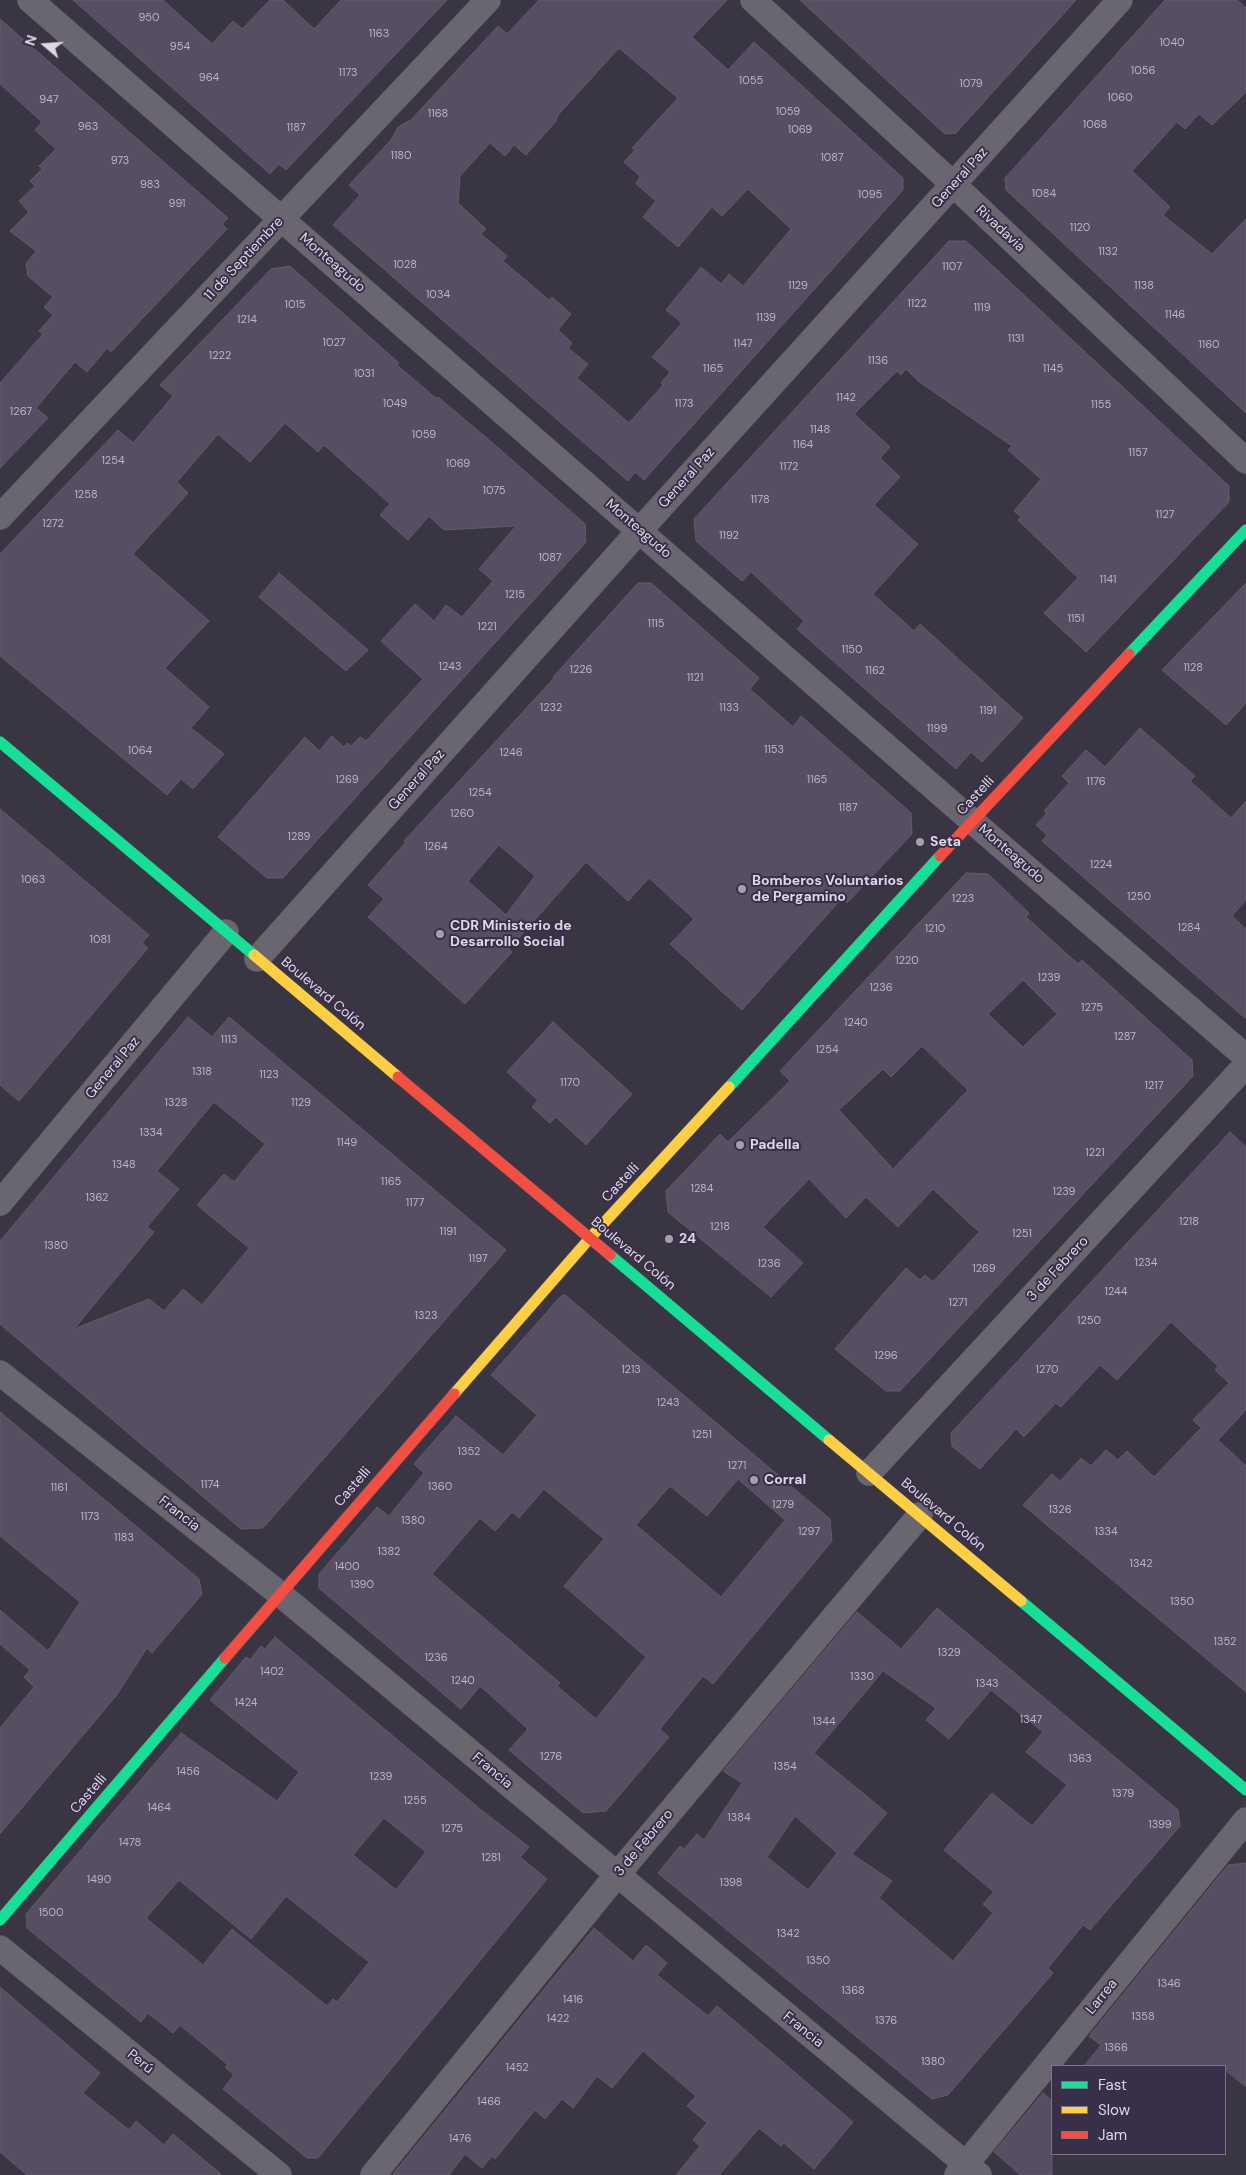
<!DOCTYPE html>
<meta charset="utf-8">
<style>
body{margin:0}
#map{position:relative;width:1246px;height:2175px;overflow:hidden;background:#3a3542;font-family:"DM Sans",sans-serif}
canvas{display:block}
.legend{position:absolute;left:1051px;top:2065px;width:175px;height:90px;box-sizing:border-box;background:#392f48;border:1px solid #7b7388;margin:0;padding:6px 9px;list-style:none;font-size:15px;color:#ddd8e7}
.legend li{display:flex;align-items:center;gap:10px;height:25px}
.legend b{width:25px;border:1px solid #7b7388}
.north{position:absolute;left:20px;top:20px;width:50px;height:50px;-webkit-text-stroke:4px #392f48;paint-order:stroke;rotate:288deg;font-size:14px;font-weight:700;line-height:20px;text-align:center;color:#ddd8e7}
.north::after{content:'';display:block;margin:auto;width:18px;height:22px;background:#ddd8e7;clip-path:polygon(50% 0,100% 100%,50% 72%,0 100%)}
</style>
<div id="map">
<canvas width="1246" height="2175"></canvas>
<ul class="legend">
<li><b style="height:6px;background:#16e098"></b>Fast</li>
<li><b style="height:6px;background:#ffcf43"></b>Slow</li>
<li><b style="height:6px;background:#f24e42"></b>Jam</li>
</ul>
<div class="north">N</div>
</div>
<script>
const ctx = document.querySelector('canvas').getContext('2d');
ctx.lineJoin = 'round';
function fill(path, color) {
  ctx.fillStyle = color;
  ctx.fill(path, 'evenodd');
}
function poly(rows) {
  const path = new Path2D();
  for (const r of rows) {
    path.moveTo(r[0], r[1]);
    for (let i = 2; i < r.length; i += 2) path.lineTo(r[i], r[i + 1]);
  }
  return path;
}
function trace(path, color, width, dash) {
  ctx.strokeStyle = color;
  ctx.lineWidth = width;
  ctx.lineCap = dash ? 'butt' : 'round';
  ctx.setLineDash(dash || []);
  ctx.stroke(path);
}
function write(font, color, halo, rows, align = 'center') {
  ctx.font = font + ' "DM Sans",sans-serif';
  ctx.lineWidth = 4;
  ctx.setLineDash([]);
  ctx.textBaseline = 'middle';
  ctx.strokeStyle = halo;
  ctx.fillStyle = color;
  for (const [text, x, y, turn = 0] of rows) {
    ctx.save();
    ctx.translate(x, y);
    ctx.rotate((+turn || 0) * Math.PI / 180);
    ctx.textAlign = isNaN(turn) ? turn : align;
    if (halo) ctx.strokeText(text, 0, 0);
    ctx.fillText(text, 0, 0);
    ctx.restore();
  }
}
const building = poly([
 [73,0,163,0,212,44,233,21,242,29,270,0,283,0,314,29,341,0,447,0,286,170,279,164,270,174,73,0],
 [539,0,727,0,692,37,728,70,754,42,903,178,903,190,644,480,635,472,628,481,333,225,360,195,349,185,391,140,398,127,411,120,498,26,507,34,539,0],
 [619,48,678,98,632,148,635,150,624,162,640,176,636,184,656,201,643,217,678,247,712,207,722,216,748,189,791,229,743,286,729,274,721,284,701,267,666,310,682,323,652,357,670,372,661,383,663,385,629,423,577,378,588,364,568,348,572,343,558,330,571,314,552,297,549,300,503,261,507,256,481,234,486,229,458,203,460,176,490,143,505,156,514,145,526,155,556,121,558,115,619,48],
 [800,0,1076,0,956,133,945,134,800,0],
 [1165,0,1237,0,1246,8,1246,92,1212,125,1199,114,1185,129,1177,122,1132,171,1170,207,1163,215,1212,254,1246,219,1246,413,1006,190,1005,178,1165,0],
 [0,19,228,218,222,224,227,229,111,352,107,348,87,372,75,362,36,408,48,418,0,468,0,383,43,334,39,331,53,315,44,307,53,297,28,276,26,264,36,251,10,231,29,212,19,201,35,186,30,181,42,169,39,166,56,149,35,130,42,122,0,84,0,19],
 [949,241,966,241,1229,486,1229,502,1086,652,1044,613,1078,578,1018,520,1021,517,1014,511,1041,479,1008,450,1012,446,918,381,906,369,901,375,897,371,854,414,890,447,880,458,900,477,874,505,918,544,873,594,914,631,920,624,1023,718,982,762,971,752,956,769,797,629,804,621,751,572,742,581,696,541,694,519,949,241],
 [290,266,399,363,397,365,437,399,438,397,495,445,585,524,586,542,283,878,267,878,218,837,305,737,319,751,332,736,344,747,347,743,351,746,360,737,366,741,423,679,381,641,415,604,434,621,446,605,462,617,493,581,479,569,516,526,444,530,429,516,408,540,380,515,390,504,324,445,318,452,285,423,250,462,218,434,177,482,188,493,133,554,209,621,165,668,209,707,191,728,224,754,193,789,181,779,167,795,0,656,0,554,118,430,133,443,173,396,160,385,271,269,290,266],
 [279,573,368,650,346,671,259,597,279,573],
 [638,583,651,583,759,678,750,689,793,727,801,716,911,813,912,834,847,903,842,898,742,1010,670,944,694,919,649,878,628,901,586,862,509,949,512,952,465,1004,368,917,384,899,368,885,406,842,404,841,554,678,553,677,638,583],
 [499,845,535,876,506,915,468,881,499,845],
 [1246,583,1246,703,1226,725,1162,670,1246,583],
 [1140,728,1195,776,1190,781,1231,818,1246,801,1246,900,1232,916,1246,929,1246,1019,1042,841,1047,835,1036,825,1047,813,1044,811,1069,783,1062,776,1086,750,1105,767,1140,728],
 [0,809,149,935,142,943,148,948,19,1101,0,1085,0,809],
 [966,873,988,874,1029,913,1026,917,1078,964,1082,960,1192,1060,1193,1076,900,1391,886,1391,835,1349,906,1268,920,1280,925,1275,933,1282,979,1232,933,1189,898,1227,866,1197,846,1218,809,1179,763,1227,803,1263,771,1297,668,1212,666,1191,720,1134,728,1142,790,1081,780,1071,966,873],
 [1023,980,1057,1014,1023,1047,988,1014,1023,980],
 [922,1046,968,1090,893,1169,839,1110,883,1069,891,1077,922,1046],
 [188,1017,212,1037,229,1017,506,1250,263,1528,241,1529,0,1324,0,1241,188,1017],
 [214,1102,265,1144,234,1182,224,1174,197,1205,249,1248,202,1305,183,1289,164,1311,149,1299,74,1329,154,1232,147,1227,179,1189,157,1171,214,1102],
 [553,1022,632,1094,586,1145,556,1117,550,1123,532,1107,538,1100,507,1072,553,1022],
 [1230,1132,1246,1147,1246,1410,1218,1440,1246,1466,1246,1692,1023,1505,1052,1474,1060,1481,1081,1458,1091,1466,1106,1450,1118,1460,1127,1451,1154,1477,1201,1428,1193,1420,1229,1383,1215,1370,1218,1366,1171,1322,1117,1380,1100,1365,1061,1407,1056,1403,1024,1437,1016,1429,980,1469,952,1446,951,1433,1230,1132],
 [565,1295,830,1519,832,1541,713,1684,703,1676,660,1729,669,1737,606,1811,583,1813,509,1750,528,1729,480,1686,461,1709,319,1588,319,1574,377,1507,389,1516,424,1473,414,1464,456,1416,503,1455,537,1415,491,1375,561,1296,565,1295],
 [738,1479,785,1520,721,1597,636,1525,670,1486,707,1516,738,1479],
 [544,1489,604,1539,564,1586,646,1657,596,1719,557,1686,560,1683,432,1574,480,1518,495,1531,512,1512,519,1518,544,1489],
 [0,1412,199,1579,202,1594,152,1653,147,1648,116,1696,0,1834,0,1728,34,1687,24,1677,30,1670,0,1644,0,1610,48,1651,80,1602,0,1536,0,1412],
 [937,1608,1178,1810,1180,1826,1090,1930,1083,1925,1048,1968,1053,1973,948,2095,932,2099,658,1873,680,1846,684,1849,697,1834,704,1840,742,1783,723,1771,857,1612,901,1649,937,1608],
 [883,1671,936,1708,926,1720,949,1739,991,1690,1043,1732,1026,1752,1067,1785,1032,1826,992,1793,944,1850,994,1892,983,1904,993,1913,953,1961,879,1898,892,1881,852,1854,887,1813,814,1753,883,1671],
 [795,1816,837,1853,808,1890,767,1857,795,1816],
 [275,1637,480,1809,529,1847,520,1857,547,1879,318,2158,307,2158,223,2089,234,2075,225,2067,228,2065,180,2025,173,2033,148,2013,141,2022,27,1928,26,1914,181,1733,277,1801,299,1772,210,1700,246,1657,250,1660,261,1646,265,1649,275,1637],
 [384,1818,426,1852,396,1890,353,1855,384,1818],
 [179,1880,251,1939,286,1896,369,1962,337,2002,333,1999,327,2006,232,1929,203,1965,146,1918,179,1880],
 [1246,1863,1246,2087,1225,2070,1225,2066,1084,2066,1101,2045,1089,2036,1228,1865,1246,1863],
 [594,1928,633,1961,646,1945,667,1963,657,1975,708,2016,717,2006,853,2122,814,2169,784,2143,781,2146,759,2128,719,2175,676,2175,700,2146,693,2140,707,2123,687,2106,696,2096,643,2051,612,2088,597,2076,573,2108,562,2099,545,2119,535,2110,495,2159,492,2156,482,2168,465,2154,449,2175,392,2175,594,1928],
 [0,1987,100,2073,83,2093,129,2130,136,2121,164,2145,173,2134,222,2175,27,2175,0,2152,0,1987],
 [1043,2093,1052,2101,1052,2175,1021,2175,994,2152,1043,2093]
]);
fill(building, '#564e62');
trace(building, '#605c67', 1);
const street = poly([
 [30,0,972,821,1246,1057],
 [753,0,954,185,1246,461],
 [0,517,488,0],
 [257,959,640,530,1120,0],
 [0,1203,226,932],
 [0,1373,280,1594,979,2175],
 [869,1473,1246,1065],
 [0,1948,279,2175],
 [373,2175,616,1876,920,1515],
 [957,2175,1246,1820]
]);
const fast = poly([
 [1129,654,1246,530],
 [0,742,254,955],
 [729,1087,940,856],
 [610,1255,829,1440],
 [1021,1601,1246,1790],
 [0,1920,225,1658]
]);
const slow = poly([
 [254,955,398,1077],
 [454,1394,590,1238,729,1087],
 [829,1440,1021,1601]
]);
const jam = poly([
 [940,856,1129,654],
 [398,1077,610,1255],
 [225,1658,454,1394]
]);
trace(street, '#56525e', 26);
trace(fast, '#56525e', 12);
trace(slow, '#56525e', 12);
trace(jam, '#56525e', 12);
trace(street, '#6a6670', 25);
trace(fast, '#16e098', 11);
trace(slow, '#ffcf43', 11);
trace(jam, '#f24e42', 11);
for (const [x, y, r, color] of [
 [920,842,5,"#a49fad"],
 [742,889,5,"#a49fad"],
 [440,934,5,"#a49fad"],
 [740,1145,5,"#a49fad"],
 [669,1239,5,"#a49fad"],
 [754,1480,5,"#a49fad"]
]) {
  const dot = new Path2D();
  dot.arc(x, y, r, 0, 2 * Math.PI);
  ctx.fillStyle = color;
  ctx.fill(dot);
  trace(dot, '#392f48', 2);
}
write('11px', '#bbb6c6', null, [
 ["950",149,18],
 ["1163",379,34],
 ["1040",1172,43],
 ["954",180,47],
 ["1056",1143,71],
 ["1173",348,73],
 ["964",209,78],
 ["1055",751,81],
 ["1079",971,84],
 ["1060",1120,98],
 ["947",49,100],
 ["1059",788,112],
 ["1168",438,114],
 ["1068",1095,125],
 ["963",88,127],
 ["1187",296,128],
 ["1069",800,130],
 ["1180",401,156],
 ["1087",832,158],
 ["973",120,161],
 ["983",150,185],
 ["1084",1044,194],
 ["1095",870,195],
 ["991",177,204],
 ["1120",1080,228],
 ["1132",1108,252],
 ["1028",405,265],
 ["1107",952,267],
 ["1129",798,286],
 ["1138",1144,286],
 ["1034",438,295],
 ["1122",917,304],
 ["1015",295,305],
 ["1119",982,308],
 ["1146",1175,315],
 ["1139",766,318],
 ["1214",247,320],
 ["1131",1016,339],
 ["1027",334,343],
 ["1147",743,344],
 ["1160",1209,345],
 ["1222",220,356],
 ["1136",878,361],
 ["1165",713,369],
 ["1145",1053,369],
 ["1031",364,374],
 ["1142",846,398],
 ["1049",395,404],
 ["1173",684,404],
 ["1155",1101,405],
 ["1267",21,412],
 ["1148",820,430],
 ["1059",424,435],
 ["1164",803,445],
 ["1157",1138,453],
 ["1254",113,461],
 ["1069",458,464],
 ["1172",789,467],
 ["1075",494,491],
 ["1258",86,495],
 ["1178",760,500],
 ["1127",1165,515],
 ["1272",53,524],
 ["1192",729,536],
 ["1087",550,558],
 ["1141",1108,580],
 ["1215",515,595],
 ["1151",1076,619],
 ["1115",656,624],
 ["1221",487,627],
 ["1150",852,650],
 ["1243",450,667],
 ["1128",1193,668],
 ["1226",581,670],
 ["1162",875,671],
 ["1121",695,678],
 ["1232",551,708],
 ["1133",729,708],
 ["1191",988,711],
 ["1199",937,729],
 ["1153",774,750],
 ["1064",140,751],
 ["1246",511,753],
 ["1269",347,780],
 ["1165",817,780],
 ["1176",1096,782],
 ["1254",480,793],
 ["1187",848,808],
 ["1260",462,814],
 ["1289",299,837],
 ["1264",436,847],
 ["1224",1101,865],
 ["1063",33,880],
 ["1250",1139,897],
 ["1223",963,899],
 ["1284",1189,928],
 ["1210",935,929],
 ["1081",100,940],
 ["1220",907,961],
 ["1239",1049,978],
 ["1236",881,988],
 ["1275",1092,1008],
 ["1240",856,1023],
 ["1287",1125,1037],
 ["1113",229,1040],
 ["1254",827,1050],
 ["1318",202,1072],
 ["1123",269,1075],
 ["1170",570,1083],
 ["1217",1154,1086],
 ["1328",176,1103],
 ["1129",301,1103],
 ["1334",151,1133],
 ["1149",347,1143],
 ["1221",1095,1153],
 ["1348",124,1165],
 ["1165",391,1182],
 ["1284",702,1189],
 ["1239",1064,1192],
 ["1362",97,1198],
 ["1177",415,1203],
 ["1218",1189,1222],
 ["1218",720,1227],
 ["1191",448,1232],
 ["1251",1022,1234],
 ["1380",56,1246],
 ["1197",478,1259],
 ["1234",1146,1263],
 ["1236",769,1264],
 ["1269",984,1269],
 ["1244",1116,1292],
 ["1271",958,1303],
 ["1323",426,1316],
 ["1250",1089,1321],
 ["1296",886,1356],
 ["1213",631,1370],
 ["1270",1047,1370],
 ["1243",668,1403],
 ["1251",702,1435],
 ["1352",469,1452],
 ["1271",737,1466],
 ["1174",210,1485],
 ["1360",440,1487],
 ["1161",59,1488],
 ["1279",783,1505],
 ["1326",1060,1510],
 ["1173",90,1517],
 ["1380",413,1521],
 ["1297",809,1532],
 ["1334",1106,1532],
 ["1183",124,1538],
 ["1382",389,1552],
 ["1342",1141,1564],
 ["1400",347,1567],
 ["1390",362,1585],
 ["1350",1182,1602],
 ["1352",1225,1642],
 ["1329",949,1653],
 ["1236",436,1658],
 ["1402",272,1672],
 ["1330",862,1677],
 ["1240",463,1681],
 ["1343",987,1684],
 ["1424",246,1703],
 ["1347",1031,1720],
 ["1344",824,1722],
 ["1276",551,1757],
 ["1363",1080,1759],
 ["1354",785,1767],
 ["1456",188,1772],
 ["1239",381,1777],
 ["1379",1123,1794],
 ["1255",415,1801],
 ["1464",159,1808],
 ["1384",739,1818],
 ["1399",1160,1825],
 ["1275",452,1829],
 ["1478",130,1843],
 ["1281",491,1858],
 ["1490",99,1880],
 ["1398",731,1883],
 ["1500",51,1913],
 ["1342",788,1934],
 ["1350",818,1961],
 ["1346",1169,1984],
 ["1368",853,1991],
 ["1416",573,2000],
 ["1358",1143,2017],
 ["1422",558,2019],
 ["1376",886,2021],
 ["1366",1116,2048],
 ["1380",933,2062],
 ["1452",517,2068],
 ["1466",489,2102],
 ["1476",460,2139]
]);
write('14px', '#ddd8e7', '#392f48', [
 ["General Paz",960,178,-48],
 ["Rivadavia",1000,229,43],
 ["11 de Septiembre",244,259,-47],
 ["Monteagudo",332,263,41],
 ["General Paz",687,478,-48],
 ["Monteagudo",638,529,41],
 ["General Paz",417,780,-48],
 ["Castelli",976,796,-47],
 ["Monteagudo",1011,854,41],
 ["Boulevard Colón",323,994,40],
 ["General Paz",113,1068,-50],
 ["Castelli",621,1183,-47],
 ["Boulevard Colón",633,1254,40],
 ["3 de Febrero",1058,1269,-47],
 ["Castelli",353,1487,-49],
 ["Francia",179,1514,38],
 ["Boulevard Colón",943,1515,40],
 ["Francia",492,1771,40],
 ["Castelli",89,1794,-49],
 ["3 de Febrero",644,1843,-50],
 ["Larrea",1102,1997,-51],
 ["Francia",803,2030,39],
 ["Perú",140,2062,39]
]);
write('bold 14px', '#ddd8e7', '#392f48', [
 ["Seta",930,842],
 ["Bomberos Voluntarios",752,881],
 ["de Pergamino",752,897],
 ["CDR Ministerio de",450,926],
 ["Desarrollo Social",450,942],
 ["Padella",750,1145],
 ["24",679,1239],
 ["Corral",764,1480]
], 'left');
</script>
